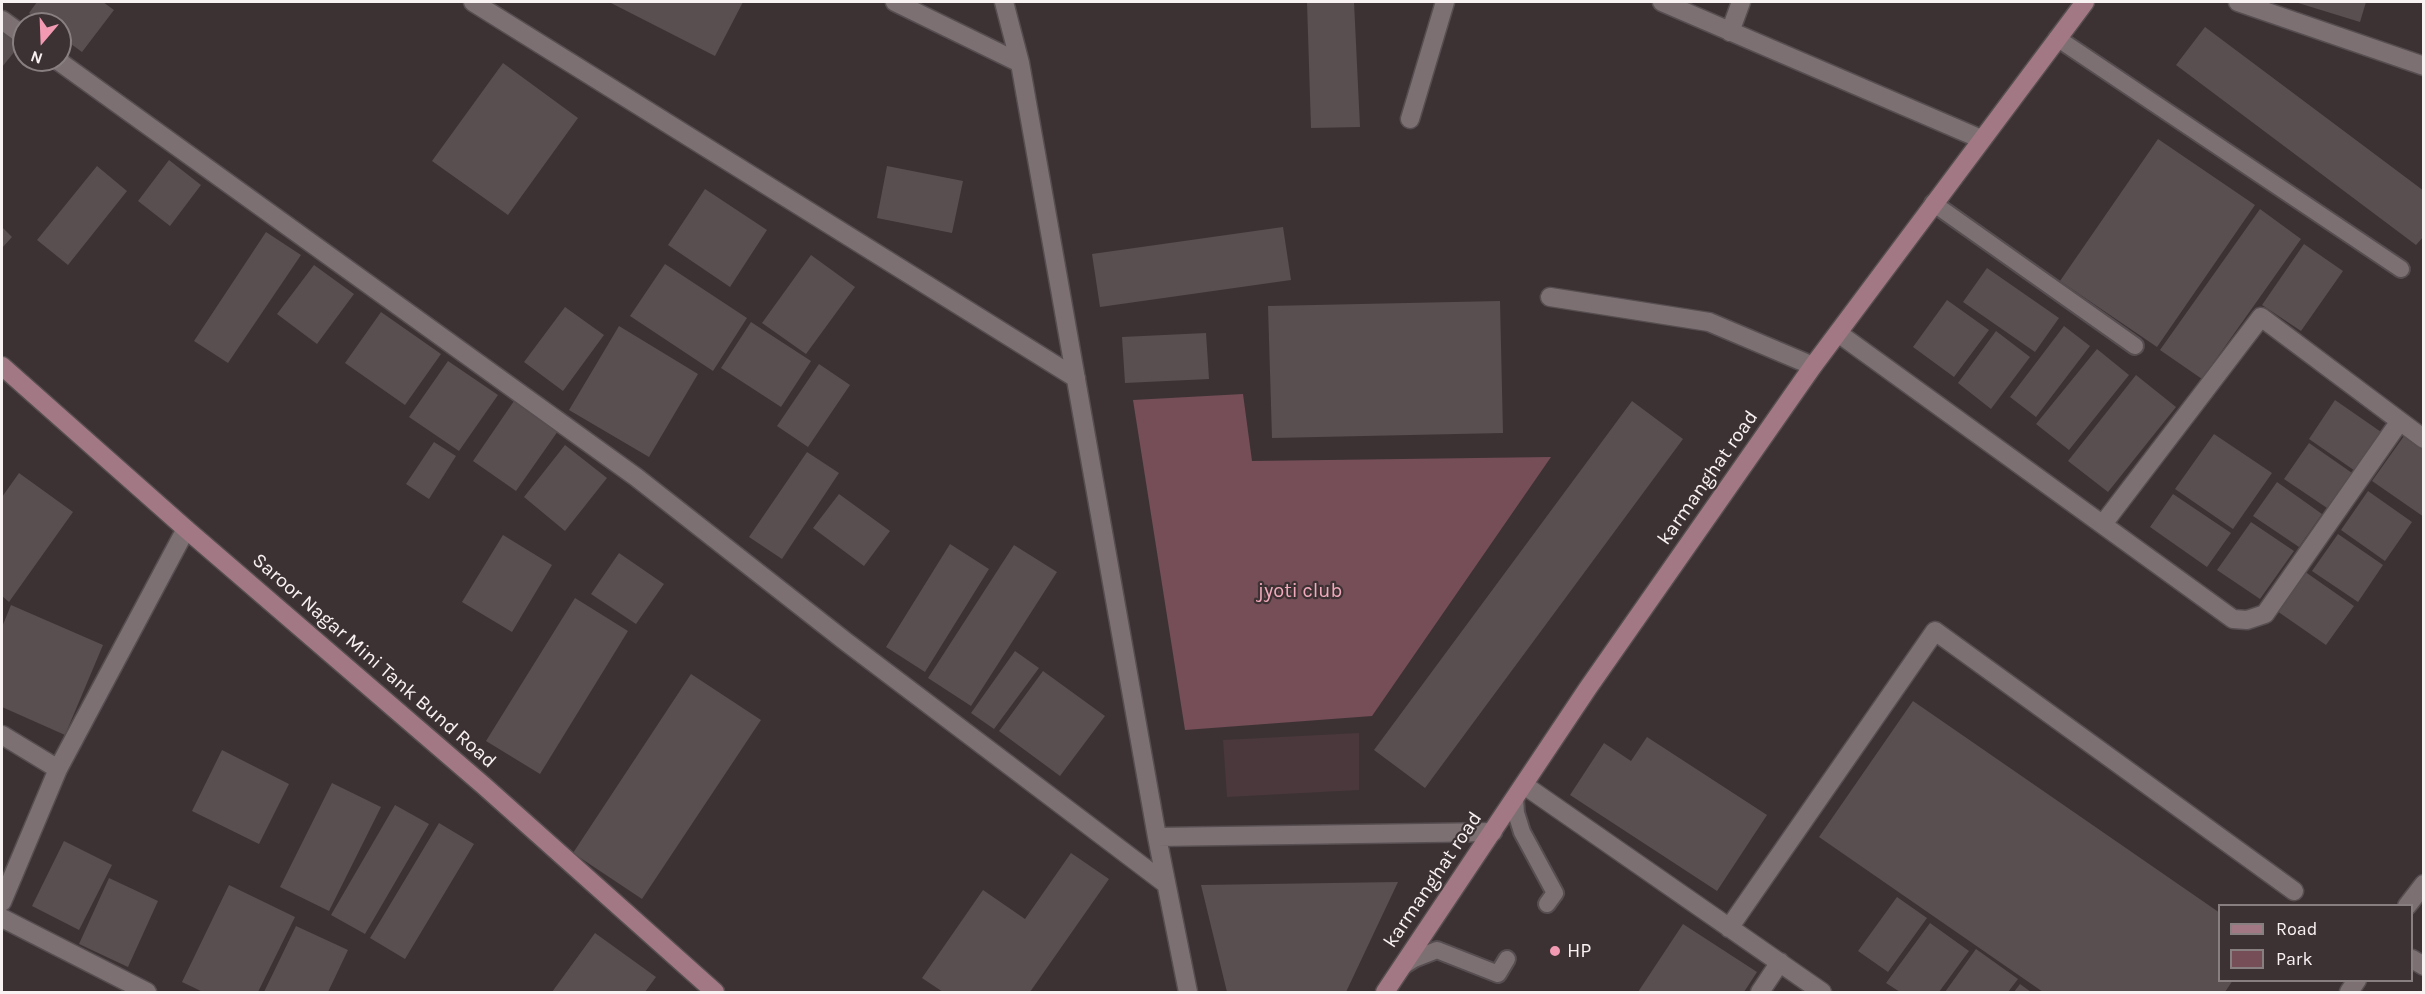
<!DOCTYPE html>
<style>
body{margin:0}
#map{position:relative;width:2425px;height:994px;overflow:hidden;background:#3c3234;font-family:Karla,sans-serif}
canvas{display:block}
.frame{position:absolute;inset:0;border:3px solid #f9f2f3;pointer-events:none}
.legend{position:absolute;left:2218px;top:904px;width:195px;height:78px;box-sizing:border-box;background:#3c3234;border:2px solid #887f80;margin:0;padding:8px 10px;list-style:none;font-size:18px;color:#f9f2f3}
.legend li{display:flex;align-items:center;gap:12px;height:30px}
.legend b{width:30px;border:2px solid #887f80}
.north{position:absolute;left:12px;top:12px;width:60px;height:60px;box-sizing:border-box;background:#3c3234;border:2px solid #887f80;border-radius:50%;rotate:199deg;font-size:16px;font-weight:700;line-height:24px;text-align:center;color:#f9f2f3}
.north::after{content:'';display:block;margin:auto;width:21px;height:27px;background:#f19ab2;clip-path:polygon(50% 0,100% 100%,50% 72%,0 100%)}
</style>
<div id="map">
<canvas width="2425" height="994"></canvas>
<div class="frame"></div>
<ul class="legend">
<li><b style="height:8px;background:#a27884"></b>Road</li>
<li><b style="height:16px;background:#754e58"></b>Park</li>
</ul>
<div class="north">N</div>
</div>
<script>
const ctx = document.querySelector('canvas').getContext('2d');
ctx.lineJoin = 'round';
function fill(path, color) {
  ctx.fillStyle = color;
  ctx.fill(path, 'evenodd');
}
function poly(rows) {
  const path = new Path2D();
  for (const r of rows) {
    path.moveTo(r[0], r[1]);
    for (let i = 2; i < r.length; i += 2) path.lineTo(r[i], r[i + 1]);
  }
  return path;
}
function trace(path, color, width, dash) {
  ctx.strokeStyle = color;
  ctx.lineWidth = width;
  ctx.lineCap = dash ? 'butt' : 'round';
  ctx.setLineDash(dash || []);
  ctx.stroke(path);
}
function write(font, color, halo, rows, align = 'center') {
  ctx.font = font + ' Karla,sans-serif';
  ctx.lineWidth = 4.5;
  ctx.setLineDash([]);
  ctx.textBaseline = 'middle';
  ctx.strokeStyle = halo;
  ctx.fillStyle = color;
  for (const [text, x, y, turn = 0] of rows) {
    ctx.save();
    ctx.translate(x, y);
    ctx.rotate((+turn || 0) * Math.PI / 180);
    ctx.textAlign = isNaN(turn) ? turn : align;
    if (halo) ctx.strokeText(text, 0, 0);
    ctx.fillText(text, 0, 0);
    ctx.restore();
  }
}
fill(poly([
 [1359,733,1359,790,1227,797,1223,740]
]), '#4a383d');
fill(poly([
 [1243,394,1252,461,1551,457,1372,716,1185,730,1133,400]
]), '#754e58');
fill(poly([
 [37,2,103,2,114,10,82,52,60,36,60,24,44,24,29,13],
 [609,2,743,2,715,56],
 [1307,2,1354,2,1360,127,1311,128],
 [2295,2,2366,2,2360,22],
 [2205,27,2424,191,2424,236,2416,245,2176,65],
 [2,29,20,45,2,67],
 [503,63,578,118,508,215,432,161],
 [2158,139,2255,205,2157,347,2060,281],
 [169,160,201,185,170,226,138,201],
 [97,166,127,191,68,265,37,240],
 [887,166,963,181,952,233,877,218],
 [705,189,767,230,730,287,668,245],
 [2260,209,2301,239,2202,379,2160,350],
 [2,227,12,237,2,248],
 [1283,227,1291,280,1100,307,1092,254],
 [266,232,301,255,228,363,194,341],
 [2304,244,2343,271,2301,331,2262,305],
 [811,255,855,287,806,354,762,323],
 [665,264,747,318,713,371,630,316],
 [314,265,354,294,317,344,277,314],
 [1987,268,2059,318,2035,352,1963,302],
 [1947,300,1989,330,1954,377,1913,347],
 [1500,301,1503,433,1272,438,1268,306],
 [565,307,604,335,563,391,524,362],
 [381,312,441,354,405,405,345,363],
 [751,322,811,361,781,407,721,368],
 [619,326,698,374,649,457,569,410],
 [2064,326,2090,346,2036,417,2010,397],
 [1996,331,2030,357,1991,409,1958,383],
 [1206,333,1209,379,1125,383,1122,337],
 [2097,349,2129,375,2069,450,2036,424],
 [448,361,498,395,459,451,409,417],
 [819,364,850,385,808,447,777,426],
 [2136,375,2176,407,2108,492,2068,461],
 [2335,400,2384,434,2358,473,2309,439],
 [514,401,558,431,516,491,473,461],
 [1632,401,1683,439,1425,788,1374,750],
 [2214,434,2272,473,2233,529,2175,489],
 [2404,436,2424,450,2424,517,2372,481],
 [434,442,456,456,429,499,406,484],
 [2309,443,2355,475,2330,510,2284,479],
 [565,445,607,478,565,531,524,497],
 [807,452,839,473,782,559,749,537],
 [19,473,73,512,9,602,2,596,2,497],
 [2277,482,2322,514,2299,547,2253,516],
 [2368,491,2412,522,2385,561,2341,530],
 [839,494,890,531,864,566,813,528],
 [2173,494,2231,533,2207,567,2150,527],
 [2251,522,2294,551,2260,599,2217,570],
 [2338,534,2383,565,2358,602,2312,571],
 [503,535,552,565,512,632,462,602],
 [950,544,989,569,925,672,886,647],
 [1014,545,1057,572,971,706,928,678],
 [619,553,664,584,636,624,591,594],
 [2304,571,2354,606,2326,645,2277,611],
 [575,598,628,631,540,774,486,741],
 [11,605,103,645,65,735,2,707,2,627],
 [1015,651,1039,668,994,729,971,713],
 [1043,671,1105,716,1060,776,999,731],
 [691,674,761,720,642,899,573,853],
 [1913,701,2220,913,2220,980,2233,980,2225,992,2043,992,1819,837],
 [1647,737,1767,815,1717,891,1570,795,1604,743,1631,761],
 [222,750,289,784,259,844,192,811],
 [332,783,381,807,329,911,280,887],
 [395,805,429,824,365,934,331,915],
 [439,823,474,844,405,959,370,938],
 [64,841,112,865,79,930,32,906],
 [1071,853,1109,879,1030,992,943,992,922,978,983,890,1025,919],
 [109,878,158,901,128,967,79,944],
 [1398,882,1346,992,1227,992,1201,885],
 [229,885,295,917,258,992,203,992,182,982],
 [1897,897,1927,918,1888,972,1858,951],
 [1930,923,1969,951,1939,992,1900,992,1886,983],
 [1683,924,1757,972,1744,992,1638,992],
 [296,926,348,950,328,992,264,992],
 [595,933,656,977,645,992,552,992],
 [1976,949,2018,979,2008,992,1945,992],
 [2020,984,2031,992,2014,992]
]), '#594e50');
const lane = poly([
 [2057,38,2401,269],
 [1933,203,2135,346],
 [1515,798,1516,813,1522,832,1555,893,1547,904],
 [1403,966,1414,959,1437,950,1498,974,1507,959]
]);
const street = poly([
 [473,2,1076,378],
 [895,2,1020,63],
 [1004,2,1020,63,1157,837,1188,992],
 [1662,2,1981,139],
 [2238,2,2424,66],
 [2,20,24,36],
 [1730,32,1741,2],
 [57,60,636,477,845,641,1166,884],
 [1410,119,1445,2],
 [1550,297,1709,322,1813,366],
 [1838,333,2233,619,2247,620,2265,614,2400,421],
 [2103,524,2261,317,2424,439],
 [2,735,58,769],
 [1524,785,1822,992],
 [1157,837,1493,832],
 [2,902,58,769,186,529],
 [2407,906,2424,884],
 [2,918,147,992],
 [1729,928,1935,631,2294,891],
 [2412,959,2424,966],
 [1760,992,1780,962],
 [2349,992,2357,980]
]);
const secondary = poly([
 [2,366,186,529,483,785,715,992],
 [1385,992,1588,688,1813,366,2085,2]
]);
trace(lane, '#564e50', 20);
trace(street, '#564e50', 21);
trace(secondary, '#564e50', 21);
trace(lane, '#7c7073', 16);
trace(street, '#7c7073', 18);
trace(secondary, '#a27884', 18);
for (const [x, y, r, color] of [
 [1555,951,6,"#f19ab2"]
]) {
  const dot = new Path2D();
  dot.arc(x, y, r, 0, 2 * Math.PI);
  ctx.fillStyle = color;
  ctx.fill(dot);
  trace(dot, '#3c3234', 2);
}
write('20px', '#f9f2f3', '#3c3234', [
 ["karmanghat road",1708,478,-55],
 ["Saroor Nagar Mini Tank Bund Road",374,661,41],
 ["karmanghat road",1433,880,-56]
]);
write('20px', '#f3aabd', '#3c3234', [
 ["jyoti club",1300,591]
]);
write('20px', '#f9f2f3', '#3c3234', [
 ["HP",1567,951]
], 'left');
</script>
